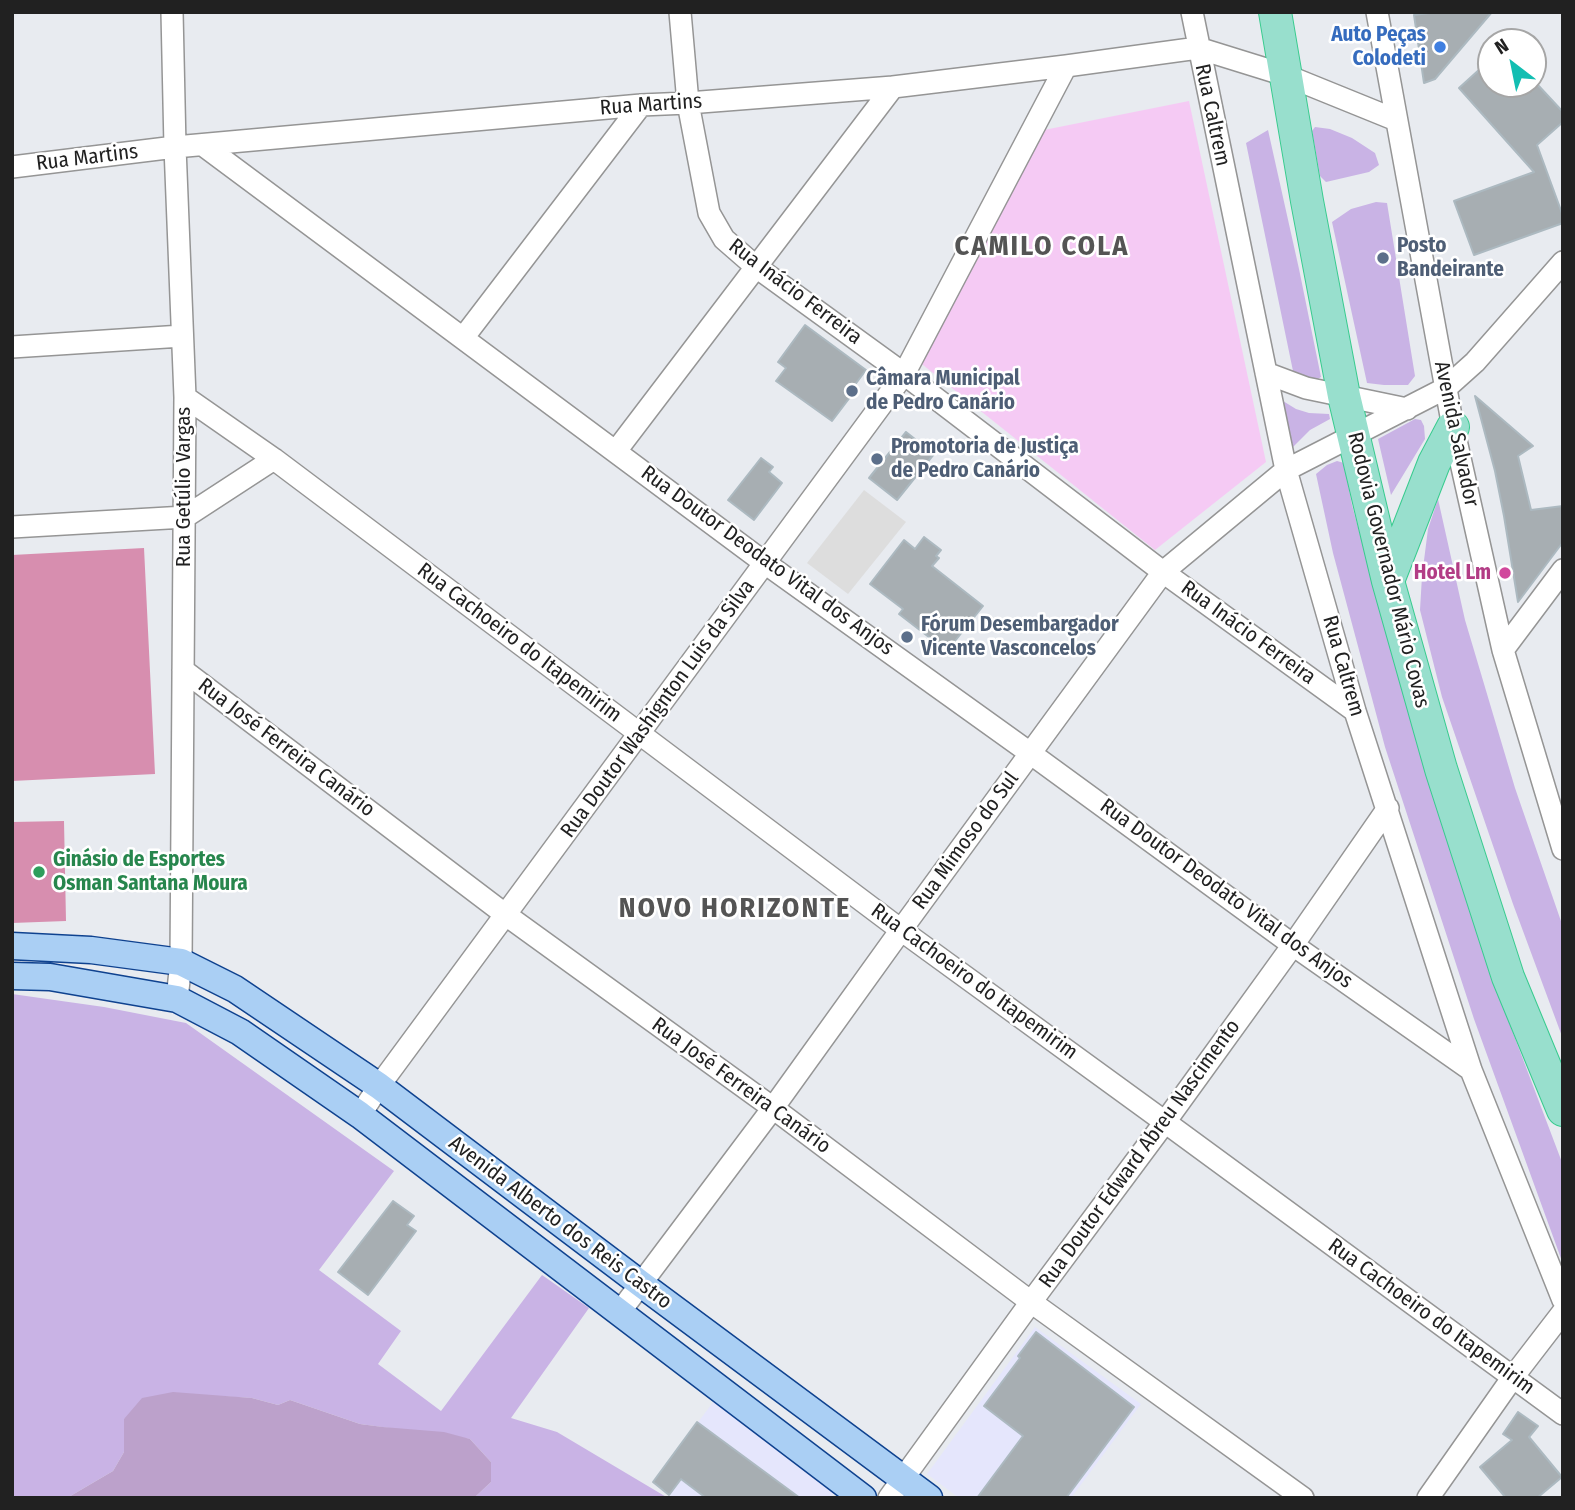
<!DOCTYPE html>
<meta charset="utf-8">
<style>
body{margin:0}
#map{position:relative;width:1575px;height:1510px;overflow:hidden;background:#e8ebf0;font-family:"Fira Sans Condensed",sans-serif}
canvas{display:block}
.frame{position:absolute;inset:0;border:14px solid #212121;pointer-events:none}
.north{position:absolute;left:1477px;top:28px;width:70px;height:70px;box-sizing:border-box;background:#fff;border:2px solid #a6a6a6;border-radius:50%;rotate:328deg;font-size:19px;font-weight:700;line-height:28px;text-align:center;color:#212121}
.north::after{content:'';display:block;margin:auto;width:24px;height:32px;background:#13beb2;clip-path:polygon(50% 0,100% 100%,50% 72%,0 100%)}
</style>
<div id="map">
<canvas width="1575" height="1510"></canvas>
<div class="frame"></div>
<div class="north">N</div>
</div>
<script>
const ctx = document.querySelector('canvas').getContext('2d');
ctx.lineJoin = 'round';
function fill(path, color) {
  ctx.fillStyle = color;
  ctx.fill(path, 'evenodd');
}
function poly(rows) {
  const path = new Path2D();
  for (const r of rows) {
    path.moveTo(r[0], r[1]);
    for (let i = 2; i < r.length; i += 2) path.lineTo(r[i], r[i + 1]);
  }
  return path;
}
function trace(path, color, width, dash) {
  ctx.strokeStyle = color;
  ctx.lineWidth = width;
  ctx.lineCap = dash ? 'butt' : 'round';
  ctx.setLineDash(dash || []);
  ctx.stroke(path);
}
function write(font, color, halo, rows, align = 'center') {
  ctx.font = font + ' "Fira Sans Condensed",sans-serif';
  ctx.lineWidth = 5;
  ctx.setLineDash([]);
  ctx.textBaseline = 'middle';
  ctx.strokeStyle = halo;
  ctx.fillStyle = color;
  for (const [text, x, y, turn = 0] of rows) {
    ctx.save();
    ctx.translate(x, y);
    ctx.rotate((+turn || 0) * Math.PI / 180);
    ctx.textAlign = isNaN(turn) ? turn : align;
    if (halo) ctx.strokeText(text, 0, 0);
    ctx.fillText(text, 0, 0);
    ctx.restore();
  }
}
fill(poly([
 [1035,1327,1141,1404,1071,1498,959,1498,927,1474],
 [714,1401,835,1491,830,1498,673,1498,653,1482]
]), '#e5e6fc');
fill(poly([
 [1315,127,1330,129,1352,138,1375,153,1379,165,1369,172,1326,182,1320,176,1312,131],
 [1268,130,1299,269,1321,377,1316,380,1293,371,1246,143],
 [1376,202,1387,203,1415,376,1408,385,1384,385,1367,383,1332,222,1351,209],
 [1283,401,1296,409,1309,413,1329,414,1330,419,1310,430,1293,447],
 [1415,419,1421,420,1424,426,1425,439,1391,495,1378,439],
 [1337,461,1344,463,1352,505,1398,675,1451,851,1504,1009,1563,1165,1563,1264,1474,1019,1385,747,1333,553,1316,474,1327,465],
 [1438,499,1465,620,1515,788,1563,927,1563,1039,1513,904,1442,697,1420,610,1422,576,1428,529],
 [12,994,104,1007,186,1023,394,1171,319,1270,401,1331,378,1364,441,1411,542,1275,589,1308,511,1418,557,1432,668,1498,474,1498,491,1482,491,1462,470,1439,360,1424,290,1400,278,1405,252,1398,215,1396,124,1419,124,1452,113,1471,67,1498,12,1498]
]), '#c9b3e5');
fill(poly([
 [173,1392,252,1398,278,1405,290,1400,360,1424,383,1427,444,1432,470,1439,491,1462,491,1482,474,1498,67,1498,113,1471,124,1452,124,1419,142,1398]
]), '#bca1cb');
fill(poly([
 [1189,101,1266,462,1155,550,918,361,1044,130]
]), '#f5caf4');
fill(poly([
 [144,548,155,774,12,781,12,555],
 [64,821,66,921,12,923,12,822]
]), '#d78eaf');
fill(poly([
 [864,490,906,522,848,594,807,563]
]), '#ddd');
const building = poly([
 [1437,12,1492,12,1435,79,1424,83,1414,15,1437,12],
 [1491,59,1491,84,1537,84,1563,112,1563,122,1537,145,1563,216,1563,223,1474,255,1454,201,1534,172,1459,88,1491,59],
 [805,325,866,370,851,390,854,392,832,421,776,381,786,368,778,362,805,325],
 [1475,396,1533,446,1518,456,1531,510,1563,506,1563,542,1518,602,1504,516,1495,471,1475,396],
 [906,432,934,454,897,500,869,478,906,432],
 [761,458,773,467,769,472,782,483,754,520,728,500,761,458],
 [924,537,941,550,936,556,939,558,932,566,983,606,947,651,899,614,903,609,870,584,904,540,915,549,924,537],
 [393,1201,414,1216,407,1225,416,1231,368,1295,338,1272,393,1201],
 [1036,1332,1134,1407,1066,1498,977,1498,1023,1436,984,1406,1020,1358,1018,1356,1036,1332],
 [1518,1412,1538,1426,1529,1437,1562,1477,1537,1498,1506,1498,1480,1467,1512,1440,1503,1434,1518,1412],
 [697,1422,800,1498,706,1498,681,1479,669,1495,653,1482,697,1422]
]);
fill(building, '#a7aeb2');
trace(building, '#acb9c0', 2);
const minor = poly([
 [172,12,175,147,185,397,181,962,177,999],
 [680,12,688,103,709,213,724,239,755,266,904,374,1163,572,1355,711],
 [1192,12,1286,470,1355,711,1471,1070,1563,1300],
 [1377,12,1453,427,1503,650,1563,849],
 [203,145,765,563,1030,753,1293,945,1471,1070],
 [12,167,175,147,641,105,688,103,893,87,1066,66,1198,48,1285,75,1396,120],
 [463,338,641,105],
 [12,347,182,336],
 [1266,373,1306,388,1407,409],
 [185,397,274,459,901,930,1165,1122,1563,1414],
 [616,451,893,87],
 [12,527,185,517,274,459],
 [1503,650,1563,570],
 [183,670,506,915,773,1108,1031,1302,1303,1498],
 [360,1115,379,1086,904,374,1066,66],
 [619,1313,773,1108,901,930,1163,572,1286,470,1446,388,1475,362,1563,262],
 [889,1498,1031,1302,1165,1122,1293,945,1388,808],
 [1428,1498,1513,1377,1563,1312]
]);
const major = poly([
 [12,946,91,950,181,962,235,989,379,1086,641,1284,929,1498],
 [12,976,50,977,177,999,240,1032,360,1115,863,1498]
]);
const highway = poly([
 [1275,12,1307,201,1344,396,1388,581,1441,769,1508,977,1563,1110],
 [1388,581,1434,463,1453,427]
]);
trace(minor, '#959595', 24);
trace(major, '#0f428f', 29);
trace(highway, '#38cb8e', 34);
trace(minor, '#fff', 21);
trace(major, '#aacff4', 26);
trace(highway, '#98dfcd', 32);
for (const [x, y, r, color] of [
 [1440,47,7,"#3f7fe0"],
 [1383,258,7,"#5c6f8a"],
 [852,391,7,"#5c6f8a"],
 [877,459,7,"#5c6f8a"],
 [1505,573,7,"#d1479c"],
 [907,637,7,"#5c6f8a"],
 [39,872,7,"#2e9e5b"]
]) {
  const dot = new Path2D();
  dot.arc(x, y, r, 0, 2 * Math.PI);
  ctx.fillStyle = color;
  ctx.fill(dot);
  trace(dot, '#fff', 2.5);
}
write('bold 21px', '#366cbe', '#fff', [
 ["Auto Peças",1426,35],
 ["Colodeti",1426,59]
], 'right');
write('21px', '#212121', '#fff', [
 ["Rua Martins",651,105,-4],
 ["Rua Caltrem",1212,115,78],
 ["Rua Martins",87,158,-7],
 ["Rua Inácio Ferreira",795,292,37],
 ["Avenida Salvador",1456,434,78],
 ["Rua Getúlio Vargas",184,487,-90],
 ["Rua Doutor Deodato Vital dos Anjos",767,561,36],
 ["Rodovia Governador Mário Covas",1388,570,76],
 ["Rua Inácio Ferreira",1248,633,36],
 ["Rua Cachoeiro do Itapemirim",519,643,37],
 ["Rua Caltrem",1343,666,74],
 ["Rua Doutor Washignton Luis da Silva",658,709,-54],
 ["Rua José Ferreira Canário",286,748,37],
 ["Rua Mimoso do Sul",966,841,-54],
 ["Rua Doutor Deodato Vital dos Anjos",1226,894,36],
 ["Rua Cachoeiro do Itapemirim",974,982,36],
 ["Rua José Ferreira Canário",741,1086,36],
 ["Rua Doutor Edward Abreu Nascimento",1140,1154,-54],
 ["Avenida Alberto dos Reis Castro",560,1223,37],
 ["Rua Cachoeiro do Itapemirim",1431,1317,36]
]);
write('bold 21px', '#4e5e75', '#fff', [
 ["Posto",1397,246],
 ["Bandeirante",1397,270],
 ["Câmara Municipal",866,379],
 ["de Pedro Canário",866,403],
 ["Promotoria de Justiça",891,447],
 ["de Pedro Canário",891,471],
 ["Fórum Desembargador",921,625],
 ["Vicente Vasconcelos",921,649]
], 'left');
write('bold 21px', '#b23c85', '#fff', [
 ["Hotel Lm",1491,573]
], 'right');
write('bold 21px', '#27864d', '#fff', [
 ["Ginásio de Esportes",53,860],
 ["Osman Santana Moura",53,884]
], 'left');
ctx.letterSpacing = '2px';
write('bold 28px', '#545454', '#fff', [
 ["CAMILO COLA",1042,247],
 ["NOVO HORIZONTE",735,909]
]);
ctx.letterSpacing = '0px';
</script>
